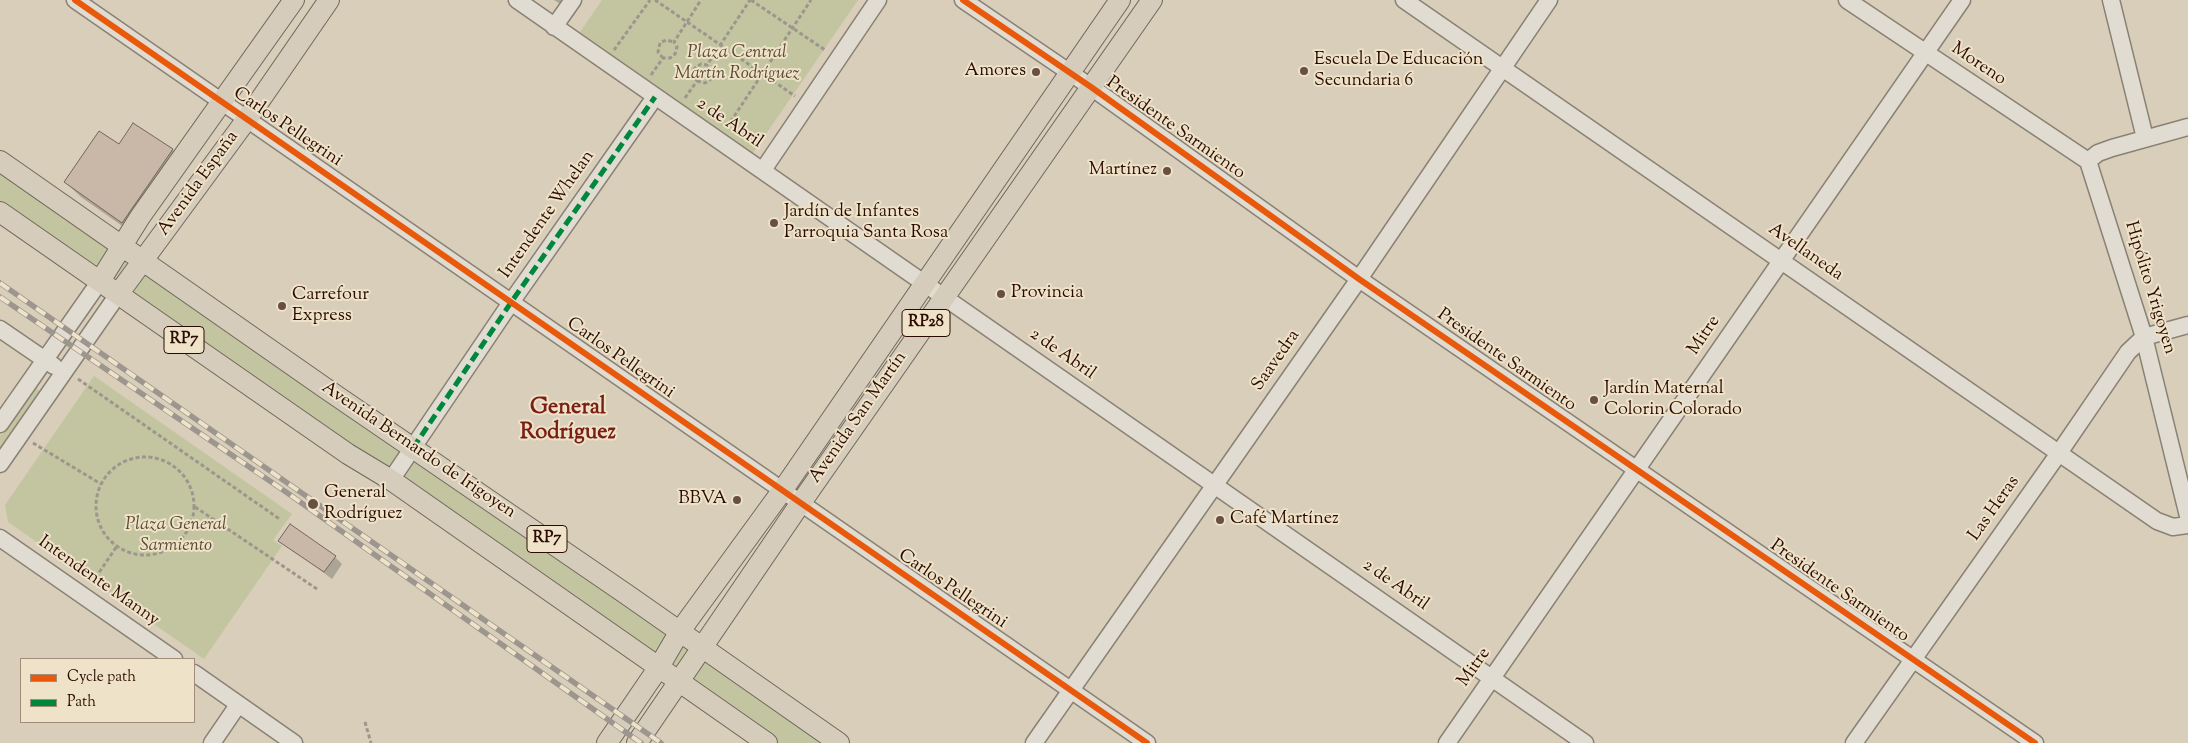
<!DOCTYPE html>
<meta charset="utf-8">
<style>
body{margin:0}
#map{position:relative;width:2188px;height:743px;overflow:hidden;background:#d8ceb9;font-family:"Sorts Mill Goudy",serif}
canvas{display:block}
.legend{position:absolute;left:20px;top:658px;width:175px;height:65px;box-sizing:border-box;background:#eee2c9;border:1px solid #a08c79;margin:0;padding:6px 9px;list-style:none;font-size:15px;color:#2b0b01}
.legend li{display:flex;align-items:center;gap:10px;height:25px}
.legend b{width:25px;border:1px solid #a08c79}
</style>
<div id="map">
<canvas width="2188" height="743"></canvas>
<ul class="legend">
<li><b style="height:6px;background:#e8590c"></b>Cycle path</li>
<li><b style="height:6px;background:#00873e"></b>Path</li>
</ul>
</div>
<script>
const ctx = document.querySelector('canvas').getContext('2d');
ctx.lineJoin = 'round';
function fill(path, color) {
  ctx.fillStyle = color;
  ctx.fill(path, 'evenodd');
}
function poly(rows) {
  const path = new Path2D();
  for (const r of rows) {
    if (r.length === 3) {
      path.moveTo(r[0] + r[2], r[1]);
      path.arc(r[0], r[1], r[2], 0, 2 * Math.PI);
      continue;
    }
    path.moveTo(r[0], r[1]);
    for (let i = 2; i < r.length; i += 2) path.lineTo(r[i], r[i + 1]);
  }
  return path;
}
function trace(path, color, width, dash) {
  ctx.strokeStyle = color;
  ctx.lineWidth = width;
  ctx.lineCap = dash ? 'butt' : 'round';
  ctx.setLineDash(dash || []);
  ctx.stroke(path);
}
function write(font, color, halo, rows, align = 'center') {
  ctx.font = font + ' "Sorts Mill Goudy",serif';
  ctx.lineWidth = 4;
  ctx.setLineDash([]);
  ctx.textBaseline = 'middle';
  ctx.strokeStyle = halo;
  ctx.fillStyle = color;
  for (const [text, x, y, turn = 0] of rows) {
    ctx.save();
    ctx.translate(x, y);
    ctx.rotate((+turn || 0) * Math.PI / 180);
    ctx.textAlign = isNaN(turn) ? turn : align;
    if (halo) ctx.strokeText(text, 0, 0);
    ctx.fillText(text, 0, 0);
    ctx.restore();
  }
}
fill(poly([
 [602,0,858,0,753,153,580,32],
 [0,161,839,743,767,743,0,212],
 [94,376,292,514,273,540,282,546,204,659,8,522,5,505],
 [35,387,44,395,0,458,0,436]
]), '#c3c5a0');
fill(poly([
 [554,0,570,0,565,7],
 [134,125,173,150,188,166,138,237,81,197,65,182,120,146],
 [280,540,335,557,342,564,332,579]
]), '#0003');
const building = poly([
 [133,123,173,149,122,223,64,182,99,131,119,144,133,123],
 [290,524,336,556,324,572,278,541,290,524]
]);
fill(building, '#c9b7a8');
trace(building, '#71675c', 1);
const minor = poly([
 [75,0,1147,743],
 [517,0,1585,743],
 [963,0,1091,87,1359,279,2035,743],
 [1404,0,2157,521,2173,527,2188,525],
 [1847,0,2088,161],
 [2111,0,2145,138],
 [554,27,573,0],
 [2088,161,2144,337,2188,516],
 [2088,161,2098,153,2112,148,2188,127],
 [763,170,878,0],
 [0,329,54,366],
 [0,424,100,281],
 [0,464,119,293],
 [391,480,512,301,655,97],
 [0,538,174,659],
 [194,673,294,743],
 [212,743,238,705],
 [1034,743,1359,279,1549,0],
 [1447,743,1962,0],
 [1854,743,2059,453,2128,352,2144,337,2188,325]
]);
const major = poly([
 [0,161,325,388,626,594,839,743],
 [0,212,348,454,391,480,767,743],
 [100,281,140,217,294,0],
 [119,293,247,119,329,0],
 [607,743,659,667,680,631,782,491,1120,0],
 [637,743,800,504,1152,0]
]);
trace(minor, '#8a8074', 19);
trace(major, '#71675c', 22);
trace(poly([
 [655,0,795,96],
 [751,0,825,50],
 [614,50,650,0],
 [663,58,658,52,660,43,666,40,674,42],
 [651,75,663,58,670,58,675,54,677,47,674,42,701,0],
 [697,81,705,83,710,80,713,73,707,65],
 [685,98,697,81,693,74,695,68,701,64,707,65,750,0],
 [727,127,811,0],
 [78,379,281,520],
 [33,443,101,484],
 [145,506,49],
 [195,507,317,589],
 [92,583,117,546],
 [365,722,371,743]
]), '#9d968e', 3, [4, 2.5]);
trace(minor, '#e0dcd1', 16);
trace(major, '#d5ccbc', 20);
const rail = poly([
 [0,283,661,743],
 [0,297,286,492,641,743]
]);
trace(rail, '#9d968e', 5.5);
trace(rail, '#eee2c9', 4, [11]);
trace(poly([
 [413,448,512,301,655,97]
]), '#00873e', 5, [10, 5]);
trace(poly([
 [75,0,1147,743],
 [963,0,1091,87,1359,279,2035,743]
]), '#e8590c', 6);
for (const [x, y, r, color] of [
 [1304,71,5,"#684f41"],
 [1036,72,5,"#684f41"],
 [1167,171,5,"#684f41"],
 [774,223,5,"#684f41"],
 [1001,294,5,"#684f41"],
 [282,306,5,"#684f41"],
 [1594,400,5,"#684f41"],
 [737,500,5,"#684f41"],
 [313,504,6,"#684f41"],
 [1220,520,5,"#684f41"]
]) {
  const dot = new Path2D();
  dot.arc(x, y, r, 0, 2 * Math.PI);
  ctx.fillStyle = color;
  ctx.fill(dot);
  trace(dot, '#eee2c9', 2);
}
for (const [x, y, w] of [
 [926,323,48],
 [184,340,40],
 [547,539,40]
]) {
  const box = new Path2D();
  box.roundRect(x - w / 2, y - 13.5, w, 27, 4);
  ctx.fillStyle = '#eee2c9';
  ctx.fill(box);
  trace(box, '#2b0b01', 1);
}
write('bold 16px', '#2b0b01', null, [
 ["RP28",926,323],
 ["RP7",184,340],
 ["RP7",547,539]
]);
write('italic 18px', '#5a4931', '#eee2c9', [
 ["Plaza Central",737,54],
 ["Martín Rodríguez",737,75],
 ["Plaza General",176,526],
 ["Sarmiento",176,547]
]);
write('18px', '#2b0b01', '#eee2c9', [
 ["Escuela De Educación",1314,61],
 ["Secundaria 6",1314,82],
 ["Amores",1026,72,"right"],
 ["Martínez",1157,171,"right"],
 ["Jardín de Infantes",784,213],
 ["Parroquia Santa Rosa",784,234],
 ["Provincia",1011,294],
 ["Carrefour",292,296],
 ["Express",292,317],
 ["Jardín Maternal",1604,390],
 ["Colorin Colorado",1604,411],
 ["General",324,494],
 ["Rodríguez",324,515],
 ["BBVA",727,500,"right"],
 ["Café Martínez",1230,520]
], 'left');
write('18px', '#2b0b01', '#eee2c9', [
 ["Moreno",1978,65,34],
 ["2 de Abril",729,124,34],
 ["Carlos Pellegrini",287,128,34],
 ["Presidente Sarmiento",1175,129,35],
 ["Avenida España",199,184,-54],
 ["Intendente Whelan",548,215,-55],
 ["Avellaneda",1805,253,35],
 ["Hipólito Yrigoyen",2149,288,73],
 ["Mitre",1705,336,-56],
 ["2 de Abril",1062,355,35],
 ["Carlos Pellegrini",620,359,35],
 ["Saavedra",1277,361,-55],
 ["Presidente Sarmiento",1506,361,35],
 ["Avenida San Martín",859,418,-55],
 ["Avenida Bernardo de Irigoyen",418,451,34],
 ["Las Heras",1995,509,-55],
 ["Intendente Manny",98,582,35],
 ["2 de Abril",1395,586,35],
 ["Carlos Pellegrini",952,590,34],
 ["Presidente Sarmiento",1839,592,35],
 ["Mitre",1475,668,-55]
]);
write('bold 22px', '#7a1f14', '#eee2c9', [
 ["General",568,409],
 ["Rodríguez",568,434]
]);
</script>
